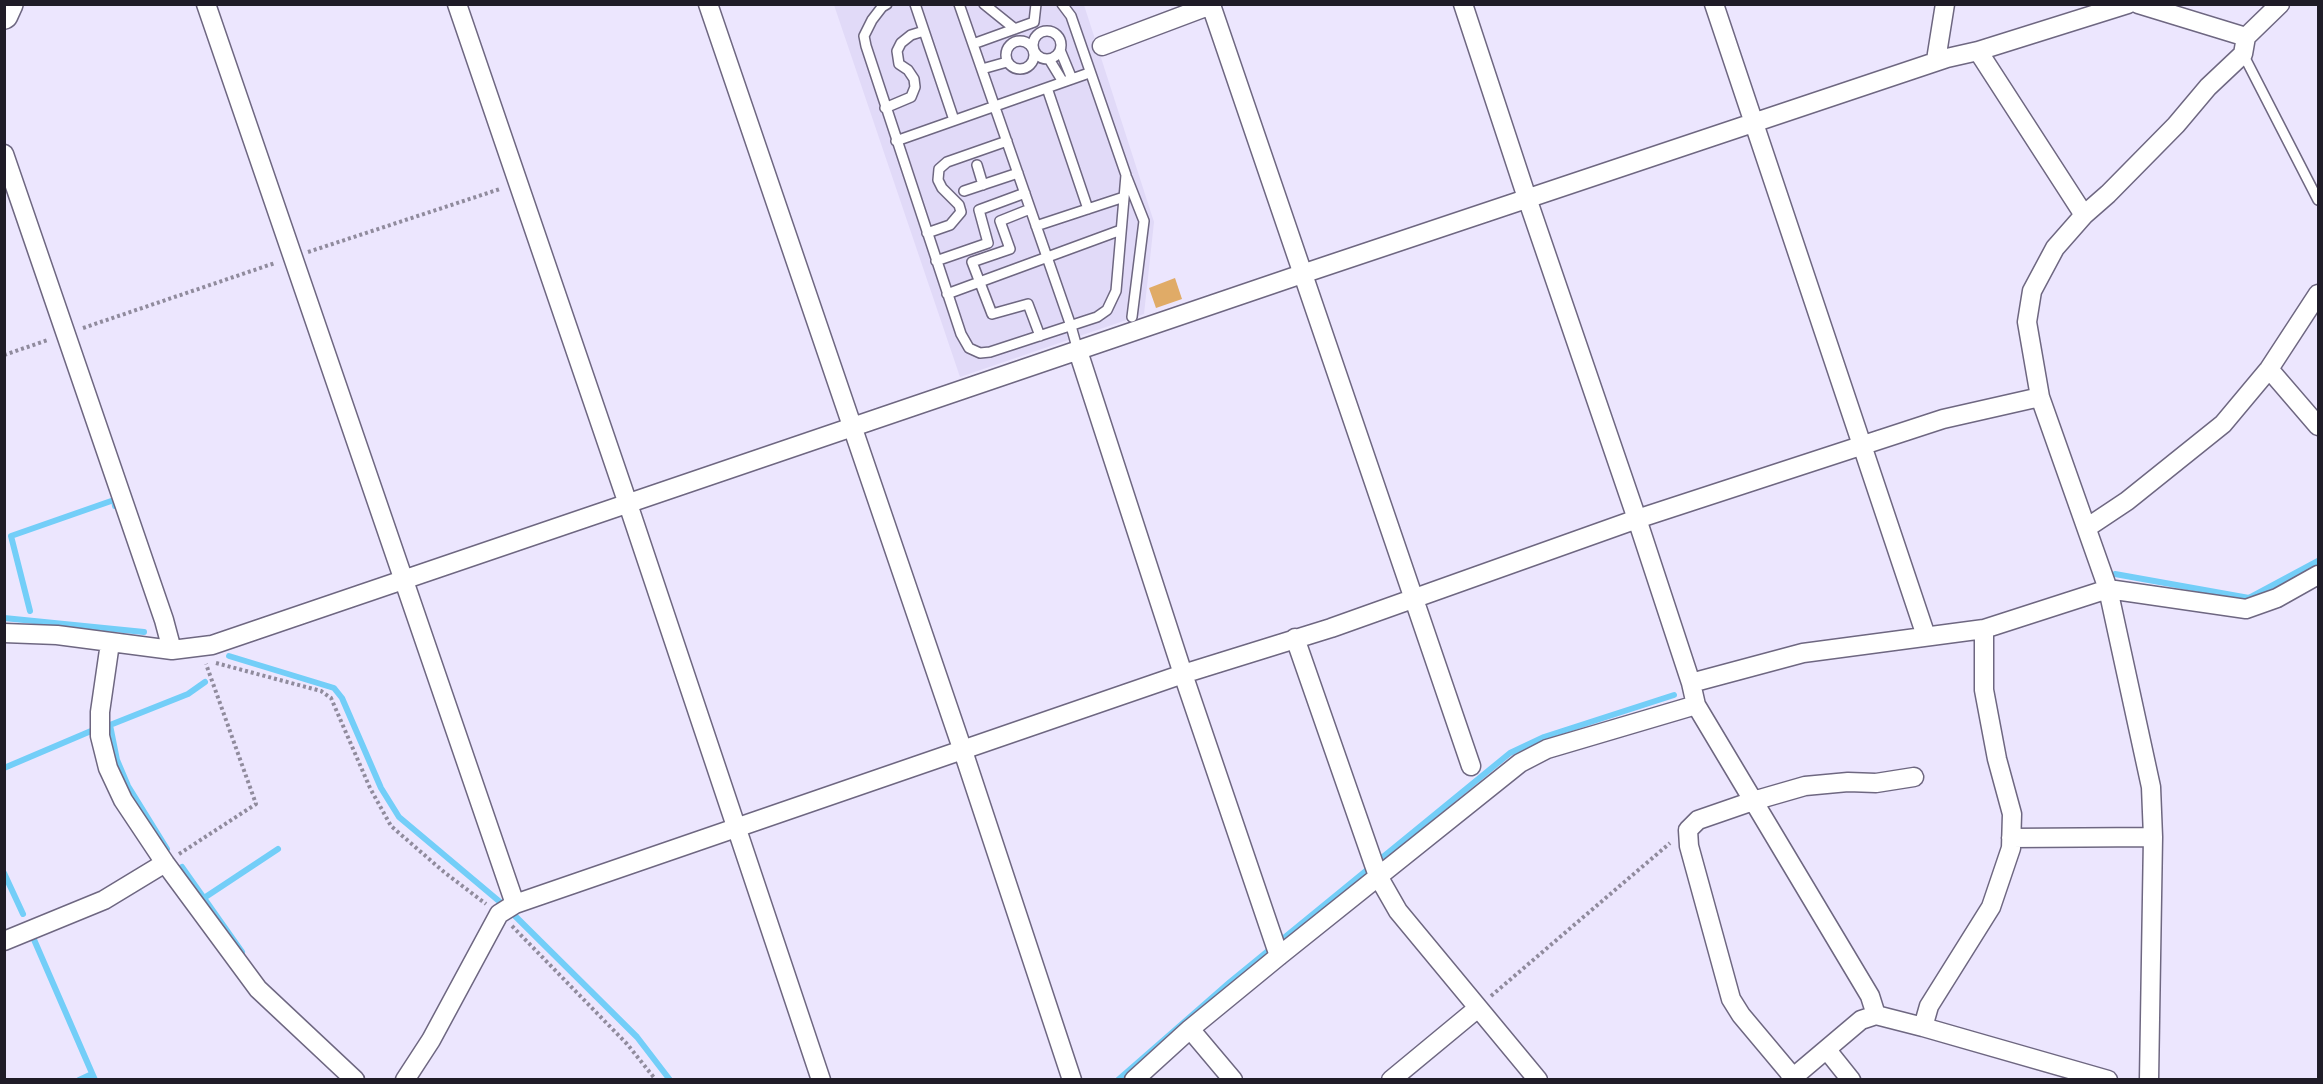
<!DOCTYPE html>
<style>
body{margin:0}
#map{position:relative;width:2323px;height:1084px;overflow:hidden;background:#ece6fe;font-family:Spectral,serif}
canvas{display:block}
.frame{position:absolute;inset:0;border:6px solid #1f1c27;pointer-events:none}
</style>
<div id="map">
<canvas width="2323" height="1084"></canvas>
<div class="frame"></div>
</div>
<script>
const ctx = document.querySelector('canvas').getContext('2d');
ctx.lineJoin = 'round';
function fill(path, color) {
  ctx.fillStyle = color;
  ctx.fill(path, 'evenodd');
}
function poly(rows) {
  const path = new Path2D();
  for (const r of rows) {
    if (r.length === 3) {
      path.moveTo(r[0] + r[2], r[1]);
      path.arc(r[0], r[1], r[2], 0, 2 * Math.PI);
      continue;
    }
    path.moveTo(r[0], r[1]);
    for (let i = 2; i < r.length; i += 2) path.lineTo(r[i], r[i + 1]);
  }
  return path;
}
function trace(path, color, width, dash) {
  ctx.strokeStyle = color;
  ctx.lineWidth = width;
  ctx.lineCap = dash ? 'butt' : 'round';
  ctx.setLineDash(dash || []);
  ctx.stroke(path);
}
fill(poly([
 [834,5,1084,5,1154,222,1144,314,960,377]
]), '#e1daf8');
trace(poly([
 [2115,574,2249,598,2318,561],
 [30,611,11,536,114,500,115,506],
 [4,618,144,632],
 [229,656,334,688,342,698,381,788,399,817,506,907,637,1037,670,1080],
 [4,768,91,731],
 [167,849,128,786,117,760,110,725,188,694,205,682],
 [182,867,242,952],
 [4,873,23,914],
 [204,898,278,849],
 [32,935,95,1080],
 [79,1080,92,1074],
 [1118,1080,1230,982,1510,753,1544,737,1674,695]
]), '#73cef8', 6);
fill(poly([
 [1175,278,1182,299,1156,308,1149,288]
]), '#e0ab67');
const service = poly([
 [887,4,882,7,872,20,864,36,866,46,961,334,969,348,980,353,990,352,1097,317,1107,310,1116,291,1126,175,1071,16,1062,4],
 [915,4,954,120],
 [959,4,1071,326,1078,351],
 [984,4,1015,29],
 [1047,45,14],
 [1020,55,14],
 [973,44,1034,22,1036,4],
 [1060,50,1072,79],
 [2243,54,2318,200],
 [1049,59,1063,82],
 [982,69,1007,62],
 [1047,88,1088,209],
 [885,108,911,97,915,87,914,79,908,70,899,64,897,51,901,43,911,35,924,31],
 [896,141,1089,73],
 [977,165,983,185],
 [1127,178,1144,221,1132,317],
 [964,191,1018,173],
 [1030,209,1000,221,1010,249,972,262,992,314,1028,304,1040,336],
 [1036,226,1124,197],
 [927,233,950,225,961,212,959,205,942,188,938,180,939,169,947,162,1007,141],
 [936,261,988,243,979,210,1025,193],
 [947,294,1121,230]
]);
const minor = poly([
 [206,4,515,904],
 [457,4,628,504,821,1080],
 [708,4,963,751,1072,1080],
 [1463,4,1527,198,1637,519,1691,683,1696,705,1870,996,1876,1015],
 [1714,4,1926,636],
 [2138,4,2246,37],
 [1102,46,1211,5,1471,766],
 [1978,51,2128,4],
 [1936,60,1945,4],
 [4,154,164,620,172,650],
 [1078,351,1183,674,1279,956],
 [2269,369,2318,426],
 [2088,527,2127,501,2223,424,2269,369,2318,294],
 [4,633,57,635,172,650,212,645,1302,274,1947,58,1978,51,2084,215],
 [1295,638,1378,876,1398,911,1538,1080],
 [110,643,100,712,100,736,108,768,123,800,165,863,258,989,355,1080],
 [1691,683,1803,653,1984,629],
 [2011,838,2153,837],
 [4,941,104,900,165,863],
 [1923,1027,1929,1006,1991,907,2011,848,2012,814,1997,759,1984,690,1984,629,2108,589,2246,609,2277,598,2318,575],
 [1190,1029,1233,1080],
 [1827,1050,1851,1080],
 [1793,1077,1741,1015,1731,999,1689,846,1688,830,1698,820,1753,801,1805,786,1848,782,1876,783,1914,777],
 [405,1080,431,1040,499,914,515,904,1183,674,1331,628,1637,519,1943,419,2040,397],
 [1134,1080,1190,1029,1279,956,1520,763,1547,749,1696,705],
 [1391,1080,1478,1008],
 [1790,1080,1861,1020,1876,1015,1923,1027,2108,1080],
 [2149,1080,2153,837,2151,787,2108,589,2040,397,2027,322,2032,291,2055,248,2084,215,2108,194,2176,125,2208,87,2243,54,2246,37,2280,4]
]);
const secondary = poly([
 [4,15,9,4]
]);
trace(service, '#6e6781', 12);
trace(minor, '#6e6781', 21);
trace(secondary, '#6e6781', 30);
trace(poly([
 [308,252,500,189],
 [83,328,275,263],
 [4,355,48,340],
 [216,663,321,691,331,698,370,788,391,826,444,872,486,904],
 [179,854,256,804,206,664],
 [512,926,627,1044,656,1080],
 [1491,996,1670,843]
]), '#908b9d', 4, [3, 3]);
trace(service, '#fff', 9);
trace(minor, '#fff', 18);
trace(secondary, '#fff', 27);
</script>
